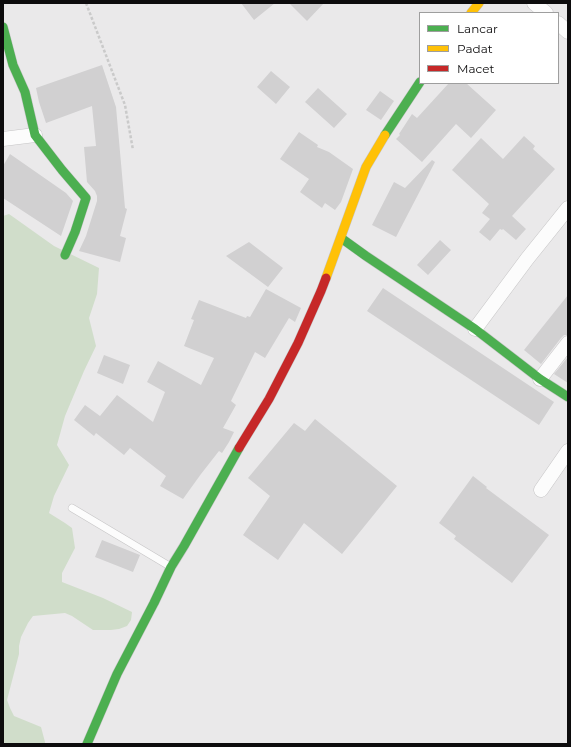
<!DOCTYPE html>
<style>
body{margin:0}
#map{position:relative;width:571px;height:747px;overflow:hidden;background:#eae9ea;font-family:Montserrat,sans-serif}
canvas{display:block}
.frame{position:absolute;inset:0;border:4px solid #0d0c0d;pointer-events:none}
.legend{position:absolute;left:419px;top:12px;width:140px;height:72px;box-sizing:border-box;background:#fff;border:1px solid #9e9e9e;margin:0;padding:5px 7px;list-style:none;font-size:12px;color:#0d0c0d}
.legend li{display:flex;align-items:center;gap:8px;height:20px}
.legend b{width:20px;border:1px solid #9e9e9e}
</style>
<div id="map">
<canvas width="571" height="747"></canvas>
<div class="frame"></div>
<ul class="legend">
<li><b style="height:5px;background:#4caf50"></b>Lancar</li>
<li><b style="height:5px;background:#ffc107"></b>Padat</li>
<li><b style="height:5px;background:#c62828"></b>Macet</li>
</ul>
</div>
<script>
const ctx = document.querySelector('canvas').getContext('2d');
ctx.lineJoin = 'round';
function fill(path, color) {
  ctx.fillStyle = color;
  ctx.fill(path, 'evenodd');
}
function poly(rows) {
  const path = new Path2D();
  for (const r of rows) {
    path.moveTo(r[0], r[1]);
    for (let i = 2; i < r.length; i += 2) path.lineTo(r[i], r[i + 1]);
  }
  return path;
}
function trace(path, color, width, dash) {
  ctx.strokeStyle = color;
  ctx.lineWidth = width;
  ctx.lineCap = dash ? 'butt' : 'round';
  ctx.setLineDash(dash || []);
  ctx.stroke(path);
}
fill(poly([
 [9,214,54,246,99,268,97,294,89,318,96,346,84,371,65,416,57,445,69,465,54,496,49,513,65,523,72,528,75,548,62,573,62,582,103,598,132,612,131,620,127,626,119,629,111,630,93,630,72,616,65,613,33,616,28,623,21,637,19,646,19,654,7,700,10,708,14,716,41,727,45,742,45,744,3,744,3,216]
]), '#d0ddca');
fill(poly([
 [241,3,275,3,254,20],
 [289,3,324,3,307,21],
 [102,65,116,107,125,208,127,209,120,236,126,238,120,262,79,251,86,236,97,201,97,196,95,191,87,182,84,147,96,146,92,106,46,123,39,102,36,88],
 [271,71,290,87,276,104,257,87],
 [449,83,466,83,496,110,471,138,456,124,422,162,396,139,400,135,399,134,412,114,417,118],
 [318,88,347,114,334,128,305,102],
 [380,91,394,101,381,120,366,110],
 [299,132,318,145,317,147,329,152,353,169,341,202,335,210,325,203,322,208,300,192,309,179,280,159],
 [524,136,535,146,533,149,555,169,512,216,526,229,516,240,503,229,502,230,500,229,490,241,479,232,490,219,482,213,489,204,452,170,481,138,503,159],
 [10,154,66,193,73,201,61,236,3,198,3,166],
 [432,160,435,162,396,237,372,225,394,182,405,188],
 [440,240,451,250,428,275,417,265],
 [249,242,283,268,268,287,226,256],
 [383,288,554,402,539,425,367,311],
 [266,289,301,308,295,322,289,318,265,358,255,352,231,401,236,405,223,428,234,432,229,442,222,453,219,451,201,474,183,499,160,486,166,476,130,448,124,455,96,433,94,436,74,420,85,405,100,416,117,395,153,422,165,392,147,382,158,361,201,385,214,358,184,346,194,320,191,319,199,300,246,318,247,316,250,317],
 [568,295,568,335,564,335,561,338,541,364,524,350],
 [104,355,130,365,123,384,97,373],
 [568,357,568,383,554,374],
 [315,419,397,486,342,554,304,523,278,560,243,535,270,496,248,478,294,423,305,431],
 [473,476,487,487,486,488,549,535,512,583,454,539,456,536,439,523],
 [102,540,140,555,133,572,95,557]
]), '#d1d0d1');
const lane = poly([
 [72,508,171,567]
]);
const street = poly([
 [534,3,546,13],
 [558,23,568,32],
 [3,139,35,135],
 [475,329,527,259,568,208],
 [540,379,568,343],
 [541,490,568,451]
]);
const fast = poly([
 [3,27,13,65,25,92,35,135,62,170,86,198,75,232,65,255],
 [385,135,420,82],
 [341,238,366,256,475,329,540,379,568,397],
 [87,744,117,674,154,603,171,567,184,546,239,448]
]);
const slow = poly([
 [471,13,479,3],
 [326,278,366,167,385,135]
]);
const jam = poly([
 [239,448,269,399,298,343,321,291,326,278]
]);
trace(lane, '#c5c4c5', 8);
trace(street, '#c5c4c5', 15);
trace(fast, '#c5c4c5', 10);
trace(slow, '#c5c4c5', 10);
trace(jam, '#c5c4c5', 10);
trace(poly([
 [86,3,125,105,133,150]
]), '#cacaca', 2.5, [3, 2]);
trace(lane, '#fcfcfc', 7);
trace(street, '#fcfcfc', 14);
trace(fast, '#4caf50', 9);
trace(slow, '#ffc107', 9);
trace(jam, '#c62828', 9);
</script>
